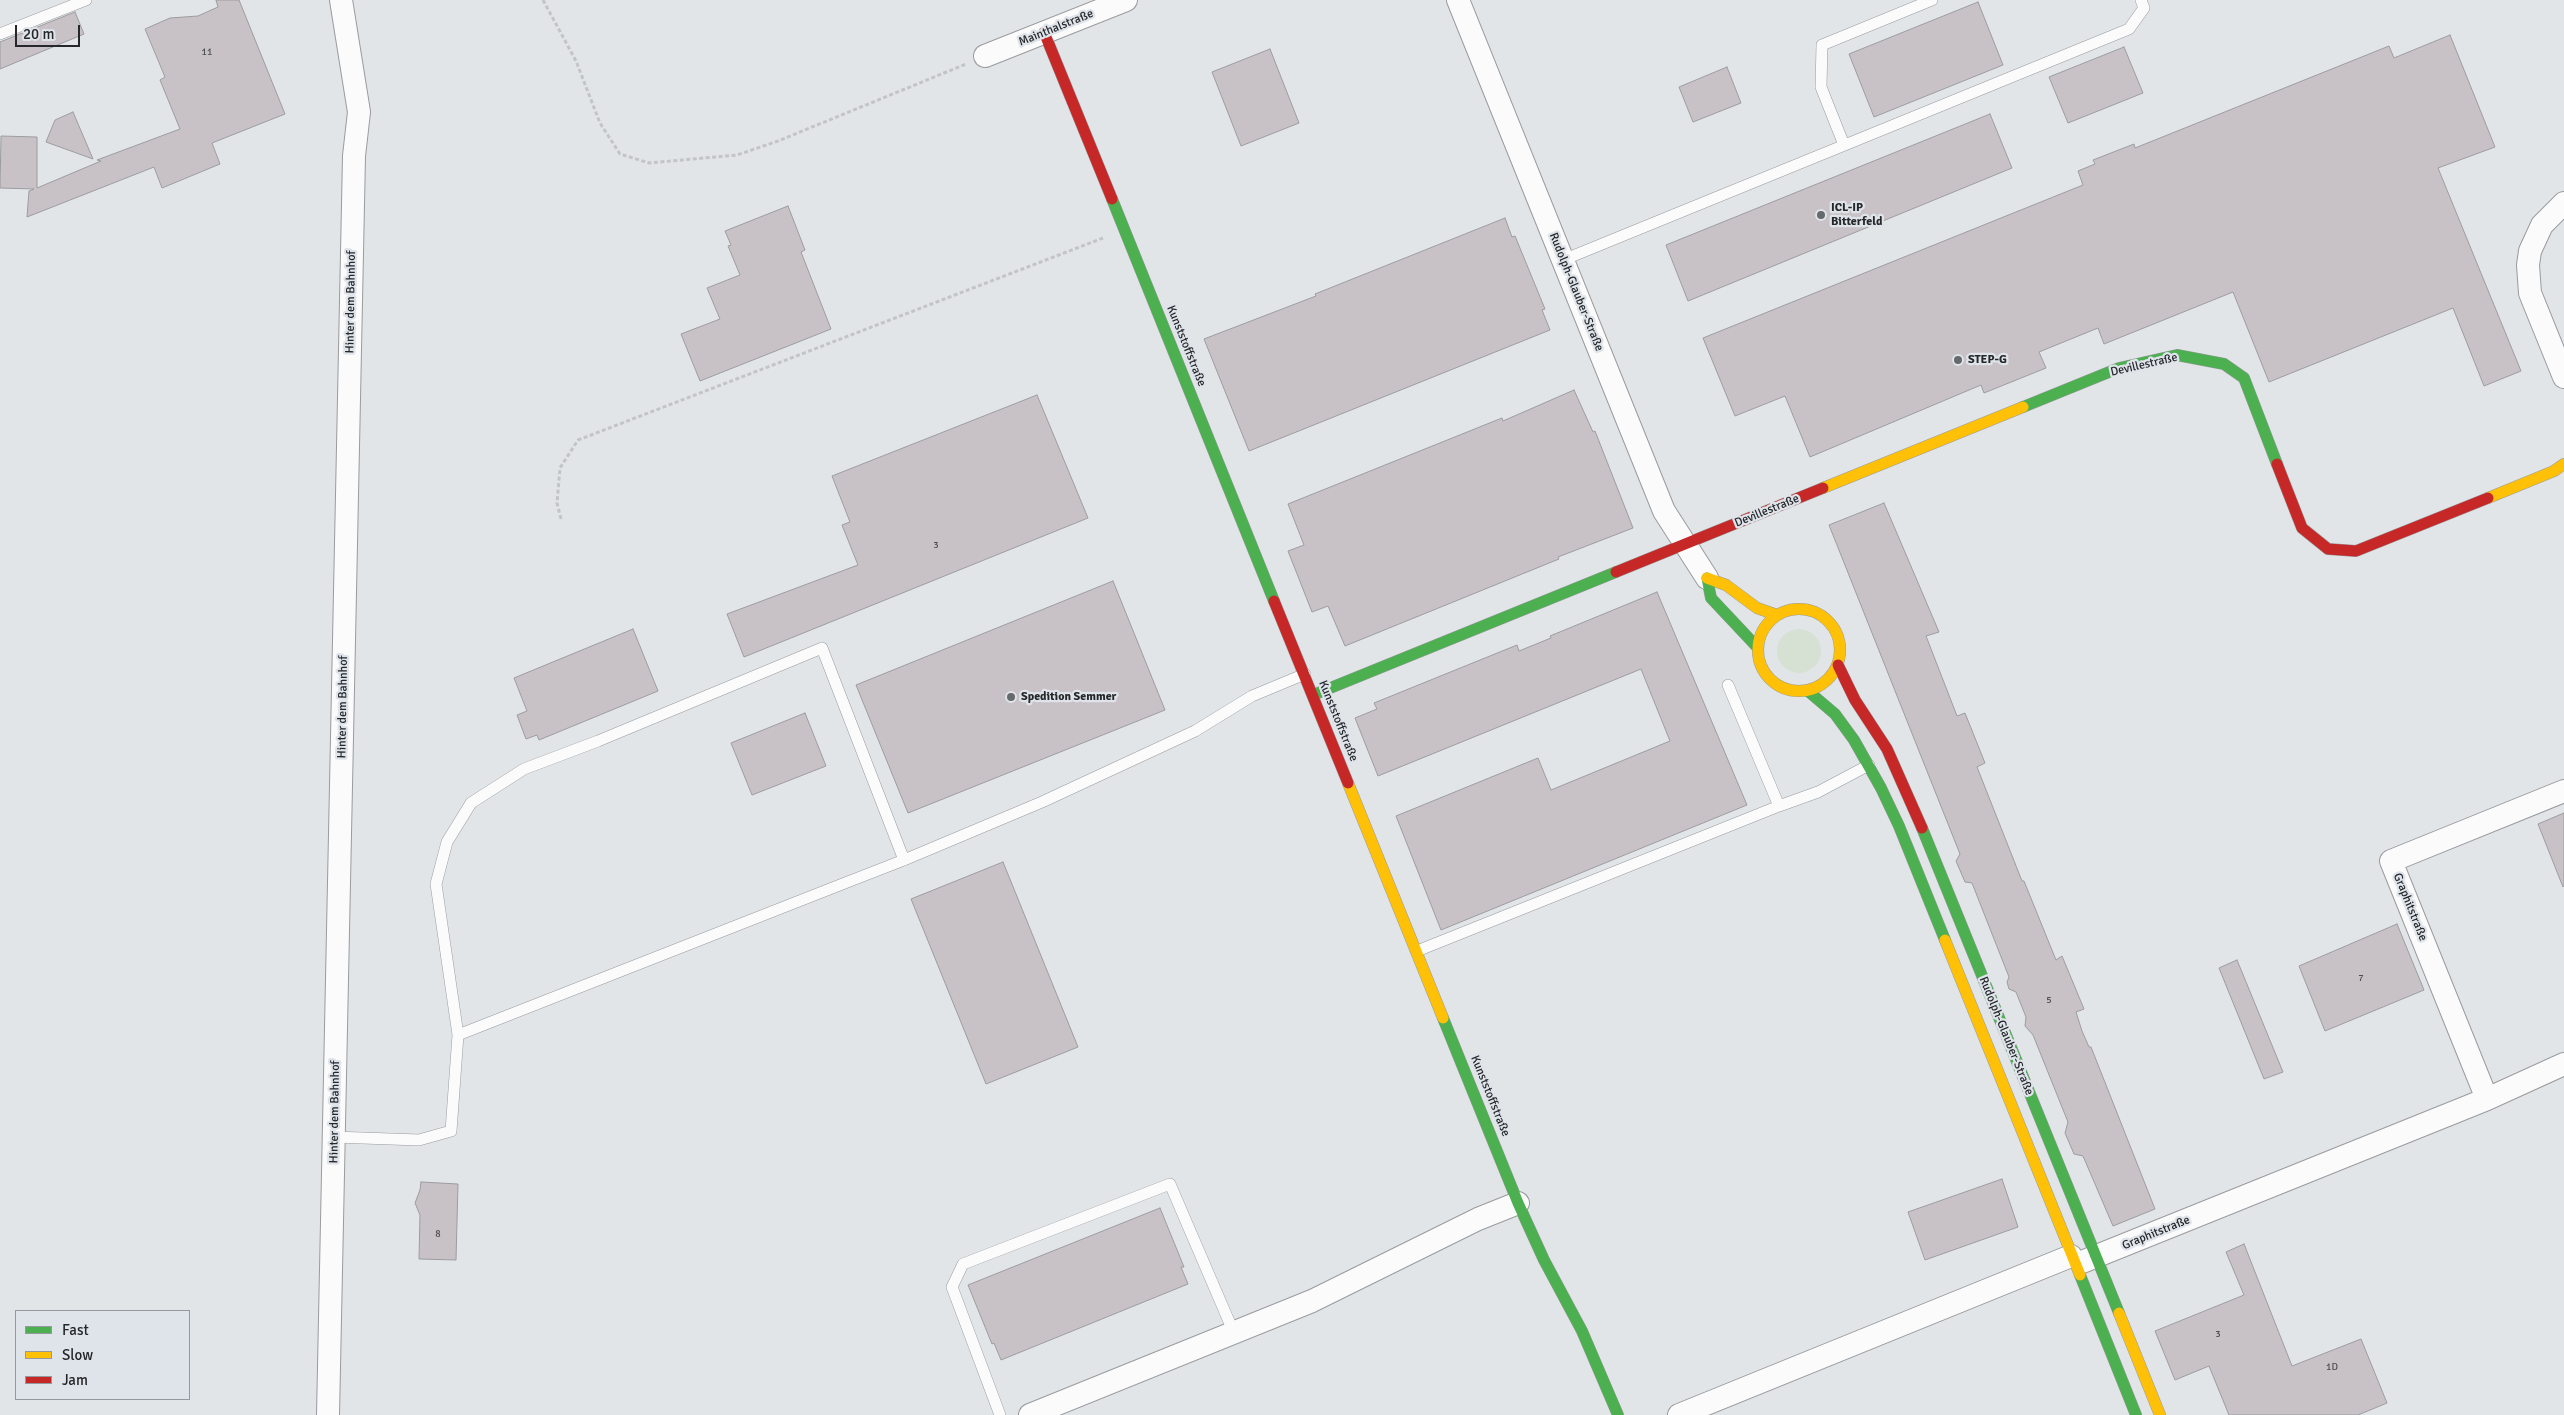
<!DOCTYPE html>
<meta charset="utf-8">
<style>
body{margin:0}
#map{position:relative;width:2564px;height:1415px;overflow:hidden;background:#e2e5e8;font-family:Signika,sans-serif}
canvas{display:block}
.legend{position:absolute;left:15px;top:1310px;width:175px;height:90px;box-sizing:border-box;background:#dfe4eb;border:1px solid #95989d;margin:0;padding:6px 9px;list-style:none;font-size:15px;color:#252729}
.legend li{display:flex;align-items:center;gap:10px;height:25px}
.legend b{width:25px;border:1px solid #95989d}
.scale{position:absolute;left:15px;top:25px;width:65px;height:22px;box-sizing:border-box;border:2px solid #252729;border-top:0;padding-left:6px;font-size:15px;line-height:18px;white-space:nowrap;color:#252729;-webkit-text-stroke:4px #dfe4eb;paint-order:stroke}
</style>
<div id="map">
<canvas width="2564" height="1415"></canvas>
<ul class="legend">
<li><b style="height:6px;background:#4caf50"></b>Fast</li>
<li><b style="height:6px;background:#ffc107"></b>Slow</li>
<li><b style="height:6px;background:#c62828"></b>Jam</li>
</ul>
<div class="scale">20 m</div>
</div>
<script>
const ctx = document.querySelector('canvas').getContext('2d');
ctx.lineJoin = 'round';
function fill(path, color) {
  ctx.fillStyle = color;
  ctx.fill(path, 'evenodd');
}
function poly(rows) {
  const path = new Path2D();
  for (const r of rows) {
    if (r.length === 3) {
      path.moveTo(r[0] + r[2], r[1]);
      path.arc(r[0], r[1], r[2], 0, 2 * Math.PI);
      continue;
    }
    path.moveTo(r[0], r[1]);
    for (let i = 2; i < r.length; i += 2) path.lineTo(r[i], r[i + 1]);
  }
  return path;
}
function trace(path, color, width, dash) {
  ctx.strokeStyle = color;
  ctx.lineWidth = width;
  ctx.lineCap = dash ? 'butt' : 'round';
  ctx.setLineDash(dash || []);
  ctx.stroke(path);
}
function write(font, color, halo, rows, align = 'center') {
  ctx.font = font + ' Signika,sans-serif';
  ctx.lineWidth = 4.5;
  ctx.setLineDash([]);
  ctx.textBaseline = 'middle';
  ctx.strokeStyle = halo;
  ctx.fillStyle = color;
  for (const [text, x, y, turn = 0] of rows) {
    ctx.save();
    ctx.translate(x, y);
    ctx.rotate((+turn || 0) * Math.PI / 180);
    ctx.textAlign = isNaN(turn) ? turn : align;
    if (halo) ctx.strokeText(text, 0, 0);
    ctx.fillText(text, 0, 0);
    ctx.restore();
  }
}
fill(poly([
 [1799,651,22]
]), '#d6e0d3');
const building = poly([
 [216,0,239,0,285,114,212,143,220,164,162,188,154,167,27,217,29,191,34,189,0,188,1,136,37,137,37,188,101,161,97,160,180,129,160,80,165,77,145,29,170,18,198,16,218,7,216,0],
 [1978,2,2003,65,1874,117,1849,54,1978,2],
 [75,12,84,34,0,69,0,42,75,12],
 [2450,35,2495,147,2438,168,2521,371,2484,386,2453,308,2269,382,2233,292,2104,344,2098,328,2039,352,2046,368,1984,393,1981,385,1810,457,1785,396,1735,416,1703,338,2083,185,2078,171,2095,164,2093,160,2134,144,2135,148,2389,46,2394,58,2450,35],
 [2124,47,2143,93,2068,123,2049,77,2124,47],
 [1270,49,1299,123,1241,146,1212,72,1270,49],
 [1727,67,1741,103,1693,122,1679,87,1727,67],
 [73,112,93,159,46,142,55,120,73,112],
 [1990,114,2012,168,1688,301,1666,245,1990,114],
 [788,206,805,250,801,252,831,329,700,381,681,334,720,319,707,288,740,275,728,246,731,245,725,231,788,206],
 [1505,218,1512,237,1515,236,1545,309,1542,310,1550,330,1249,451,1204,339,1316,296,1315,294,1505,218],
 [1574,390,1593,432,1595,431,1633,528,1558,557,1559,559,1345,646,1328,606,1312,612,1288,551,1304,545,1288,504,1502,418,1503,421,1574,390],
 [1037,395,1088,518,744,657,727,614,858,565,842,525,850,522,832,476,1037,395],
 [1884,503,1939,632,1926,636,1957,716,1965,713,1985,763,1977,767,2022,881,2024,881,2056,960,2062,956,2084,1009,2076,1012,2082,1031,2089,1047,2091,1047,2155,1209,2113,1226,2083,1156,2074,1154,2065,1133,2068,1122,2033,1035,2025,1026,2026,1017,2016,992,2009,989,2007,982,2009,977,1972,883,1965,882,1956,861,1960,854,1829,525,1884,503],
 [1113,581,1165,710,908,813,856,685,1113,581],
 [1657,592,1747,805,1441,930,1396,816,1538,758,1551,790,1670,741,1641,669,1378,776,1355,718,1377,709,1374,703,1517,645,1519,651,1551,638,1550,636,1657,592],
 [633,629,658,691,539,740,537,735,526,739,517,715,527,711,514,678,633,629],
 [805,713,826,766,752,795,731,743,805,713],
 [2564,813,2564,886,2563,887,2538,824,2564,813],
 [1003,862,1078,1047,986,1084,911,899,1003,862],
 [2397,924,2424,990,2325,1031,2299,966,2397,924],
 [2237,960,2283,1072,2264,1079,2219,968,2237,960],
 [2002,1179,2018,1227,1925,1260,1908,1212,2002,1179],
 [421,1182,458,1184,456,1260,419,1259,420,1215,415,1203,420,1190,421,1182],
 [1160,1208,1184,1267,1181,1267,1188,1284,1001,1360,994,1343,992,1344,968,1285,1160,1208],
 [2244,1244,2292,1366,2361,1339,2387,1403,2358,1415,2229,1415,2209,1366,2175,1380,2155,1331,2244,1295,2226,1252,2244,1244]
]);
fill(building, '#c8c2c6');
trace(building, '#9c9c9e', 1);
const lane = poly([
 [0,34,86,0],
 [1844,145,1821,87,1822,45,1932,0],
 [1563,260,2129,29,2144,8,2141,0],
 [1728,685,1779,806,1818,792,1869,765],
 [904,860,822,648,598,741,524,769,471,803,447,842,436,884,458,1035,845,883,904,860,1042,802,1195,731,1252,696,1305,674],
 [1417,951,1779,806],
 [334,1137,419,1140,451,1131,458,1035],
 [1000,1415,952,1287,963,1264,1170,1184,1234,1333]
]);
const street = poly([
 [1458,0,1664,511,1707,578],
 [985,56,1126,0],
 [2564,203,2542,225,2530,251,2528,265,2530,293,2564,377],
 [2487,1099,2391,861,2564,791],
 [2082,1262,2487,1099,2564,1064],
 [328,1415,354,156,359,112,341,0],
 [1030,1415,1312,1301,1478,1219,1518,1203],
 [1679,1415,2071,1256]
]);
const fast = poly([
 [1112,199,1274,601],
 [2023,407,2119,368,2177,355,2224,364,2244,378,2277,464],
 [1707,578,1711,598,1758,648],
 [1808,691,1835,714,1854,740,1881,788,1899,826,1945,940],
 [1313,695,1616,572],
 [1922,828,2119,1313],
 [1443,1018,1518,1203,1544,1260,1582,1331,1618,1415],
 [2080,1275,2136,1415]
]);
const slow = poly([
 [1823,488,2023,407],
 [2488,498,2554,471,2564,464],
 [1707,578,1726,585,1757,608,1777,615],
 [1799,650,41],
 [1348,783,1443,1018],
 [1945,940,2080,1275],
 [2119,1313,2160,1415]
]);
const jam = poly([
 [1044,32,1112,199],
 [2277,464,2302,528,2328,549,2356,551,2488,498],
 [1616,572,1823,488],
 [1274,601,1348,783],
 [1838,665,1855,700,1887,749,1922,828]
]);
trace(lane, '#999b9e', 12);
trace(street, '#999b9e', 24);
trace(fast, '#999b9e', 12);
trace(slow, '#999b9e', 12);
trace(jam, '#999b9e', 12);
trace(poly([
 [543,0,576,61,600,123,620,154,649,163,737,155,778,141,966,64],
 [561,519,557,503,560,468,578,440,1103,238]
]), '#c3c4c5', 3, [4, 2.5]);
trace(lane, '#fbfbfc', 11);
trace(street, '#fbfbfc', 22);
trace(fast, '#4caf50', 11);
trace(slow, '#ffc107', 11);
trace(jam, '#c62828', 11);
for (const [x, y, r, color] of [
 [1821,215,5,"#676a6c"],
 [1958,360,5,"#676a6c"],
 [1011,697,5,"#676a6c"]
]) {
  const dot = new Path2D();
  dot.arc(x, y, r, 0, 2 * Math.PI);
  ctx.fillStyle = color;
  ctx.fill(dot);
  trace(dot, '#dfe4eb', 2);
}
write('10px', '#4e4e50', null, [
 ["11",207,52],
 ["3",936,545],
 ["7",2361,978],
 ["5",2049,1000],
 ["8",438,1234],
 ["3",2218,1334],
 ["1D",2332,1367]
]);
write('12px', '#252729', '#dfe4eb', [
 ["Mainthalstraße",1056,28,-22],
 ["Rudolph-Glauber-Straße",1576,292,68],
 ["Hinter dem Bahnhof",351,302,-89],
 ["Kunststoffstraße",1186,346,68],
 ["Devillestraße",2144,365,-13],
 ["Devillestraße",1767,511,-22],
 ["Hinter dem Bahnhof",343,707,-89],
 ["Kunststoffstraße",1338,721,68],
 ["Graphitstraße",2410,907,68],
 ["Rudolph-Glauber-Straße",2006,1036,68],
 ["Kunststoffstraße",1490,1096,68],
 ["Hinter dem Bahnhof",335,1112,-89],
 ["Graphitstraße",2156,1233,-22]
]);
write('bold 12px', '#252729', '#dfe4eb', [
 ["ICL-IP",1831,208],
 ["Bitterfeld",1831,222],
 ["STEP-G",1968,360],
 ["Spedition Semmer",1021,697]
], 'left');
</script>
